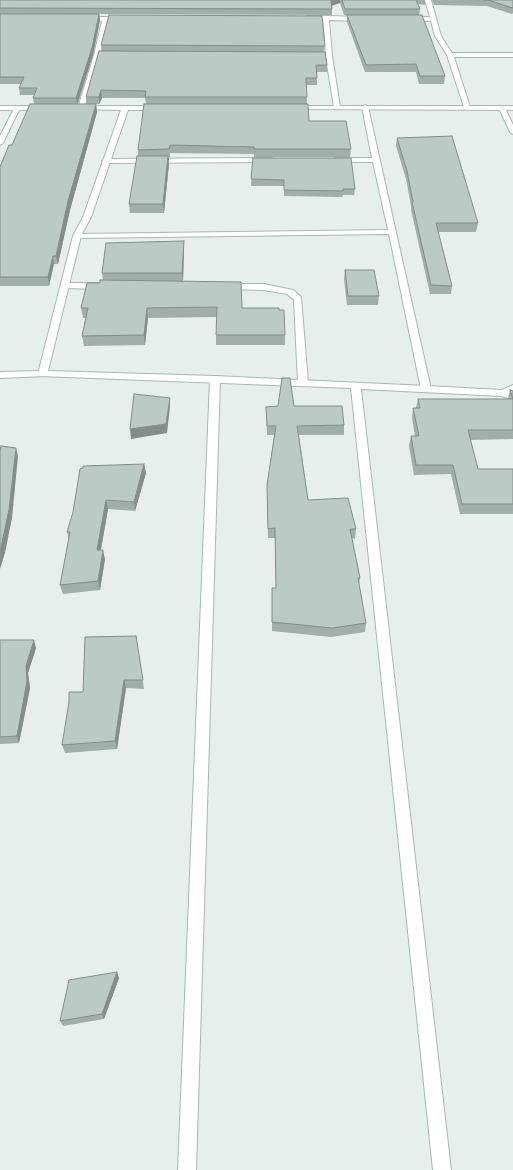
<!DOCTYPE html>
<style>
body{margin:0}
canvas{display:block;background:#e6efeb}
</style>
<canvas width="513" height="1170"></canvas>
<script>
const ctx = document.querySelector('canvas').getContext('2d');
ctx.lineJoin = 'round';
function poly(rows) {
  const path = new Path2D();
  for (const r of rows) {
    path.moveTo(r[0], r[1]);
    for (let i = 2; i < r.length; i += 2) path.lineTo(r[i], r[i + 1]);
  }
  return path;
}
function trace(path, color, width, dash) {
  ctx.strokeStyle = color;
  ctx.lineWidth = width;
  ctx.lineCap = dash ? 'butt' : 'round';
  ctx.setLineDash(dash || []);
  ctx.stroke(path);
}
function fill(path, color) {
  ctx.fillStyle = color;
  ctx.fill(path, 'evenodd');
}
const minor = poly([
 [425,0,431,0,441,36,452,53,513,53,513,57,454,57,470,107,469,108,464,107,447,55,435,36,431,21,408,21,405,19,408,17,430,17,425,0],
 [326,16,363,17,366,19,363,21,329,20,332,56,340,107,337,109,334,107,326,58,310,58,307,56,310,54,326,54,323,20,306,20,303,18,306,16,326,16],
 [84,17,123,17,126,19,123,21,107,21,100,55,84,108,81,110,78,108,94,55,102,21,82,20,81,19,84,17],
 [365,105,368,107,431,389,429,391,426,392,421,389,389,234,77,238,73,236,77,234,388,230,373,162,335,162,331,160,335,158,372,158,362,107,365,105],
 [15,107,20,108,3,143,0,145,0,136,15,107],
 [500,107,505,108,513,125,513,134,510,132,499,108,500,107],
 [269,158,272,158,272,162,106,163,102,161,106,159,269,158],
 [65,283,103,283,107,286,103,289,62,288,61,286,65,283],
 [225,284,264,284,293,290,301,297,308,383,306,385,303,386,298,383,294,300,287,294,264,290,222,289,221,287,225,284],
 [43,371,46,372,48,374,46,376,0,378,0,372,43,371],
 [215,376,220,379,196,1170,178,1170,210,379,215,376],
 [513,385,513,392,503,396,498,393,500,391,513,385]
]);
const tertiary = poly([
 [0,106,43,106,46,108,43,110,0,110,0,106],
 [81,106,159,106,162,108,159,110,128,110,91,217,81,236,48,371,215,376,426,386,503,390,513,393,513,400,502,396,361,389,451,1170,433,1170,351,388,40,376,38,374,73,236,83,217,121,110,79,109,79,107,81,106],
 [291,106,513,106,513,110,289,109,289,107,291,106]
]);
trace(minor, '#a8b8b2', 2);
trace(tertiary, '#a8b8b2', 2);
fill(minor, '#fff');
fill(tertiary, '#fff');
fill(poly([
 [0,0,425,0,425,5,418,4,420,9,419,15,445,76,444,84,419,84,416,72,365,72,347,22,347,15,344,15,340,3,332,5,332,15,99,14,100,20,93,55,78,104,86,104,86,97,102,51,101,45,325,46,324,52,327,65,327,72,317,72,317,85,306,85,307,104,309,121,351,149,350,157,254,157,254,154,170,153,170,157,169,157,169,164,164,213,130,213,129,204,138,156,138,150,146,104,145,98,102,98,99,104,96,104,97,112,70,210,58,264,54,264,49,286,0,286,0,167,12,145,34,104,33,98,34,95,20,95,19,88,21,84,0,84],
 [432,0,513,0,513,13,512,14,487,6,434,5],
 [397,138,478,223,476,232,438,232,452,286,451,294,430,294,411,210,411,206,406,179,396,146],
 [253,158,355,189,354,195,343,195,342,197,284,196,284,186,251,186],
 [184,250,183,281,242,308,279,310,285,335,285,345,216,345,216,335,217,317,148,318,145,345,84,346,82,336,86,318,83,318,81,308,100,283,103,280,102,273],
 [345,270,379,296,378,305,347,305,344,279],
 [510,390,513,391,513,439,470,440,478,469,513,469,513,514,460,514,451,474,414,475,409,446,411,436,415,436,412,418,413,408,416,408,418,399,508,399],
 [294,406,344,425,344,435,299,435,308,500,356,529,355,539,352,538,360,578,359,584,366,623,365,632,331,637,272,631,272,588,276,588,275,538,268,538,267,485,274,435,267,435,266,407],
 [144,464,146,473,135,511,108,509,101,550,105,559,100,590,63,594,60,585,69,542,67,532],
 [136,636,144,689,126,688,117,749,65,753,62,745,83,692],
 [0,640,36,648,28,673,30,688,19,743,0,744],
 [117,972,119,978,104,1019,63,1026,60,1021]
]), '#a1aea9');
fill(poly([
 [331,0,340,0,340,3,331,6],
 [99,14,100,20,93,55,77,104,76,98],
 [101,90,102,98,99,104,99,97],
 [96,104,97,112,70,210,58,264,56,256,68,201],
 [168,156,169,164,164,213,163,204],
 [184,241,184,250,183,282,182,273],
 [53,256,54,264,49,286,48,277],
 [147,308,148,318,145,345,144,335],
 [170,398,170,407,167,433,131,439,130,429],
 [16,448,18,456,12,518,5,553,0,569,0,552],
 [144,464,146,473,135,511,134,502],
 [106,500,108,509,99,560,97,550],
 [103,550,105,559,100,590,98,581],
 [34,640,36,648,28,673,30,688,19,743,17,736,26,666],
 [124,680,126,688,117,749,115,741],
 [117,972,119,978,104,1019,102,1014]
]), '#838d89');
const building = poly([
 [0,0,331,0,332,9,0,8,0,0],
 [342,0,416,0,420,9,345,9,342,0],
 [484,0,513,0,513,8,488,0,484,0],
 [0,14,99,14,92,48,76,98,33,98,37,88,19,88,24,77,0,77,0,14],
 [109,15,322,16,325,46,101,45,109,15],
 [347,15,422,15,445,76,420,76,416,64,366,65,347,15],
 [99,51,325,52,327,65,316,65,317,78,306,78,307,97,145,97,146,91,101,90,99,97,86,97,99,51],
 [30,104,96,104,68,201,56,256,53,256,48,277,0,277,0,167,9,145,12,145,30,104],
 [144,104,308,104,309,121,346,121,351,149,254,149,254,147,170,145,169,149,138,150,144,104],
 [452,136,478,223,436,223,452,286,431,285,412,202,413,202,407,171,397,138,452,136],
 [137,156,168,156,163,204,129,204,137,156],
 [253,158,351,158,355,189,343,189,343,191,284,190,284,180,251,179,253,158],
 [184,241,182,273,102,273,106,243,184,241],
 [345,270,374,270,379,296,348,296,345,270],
 [100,280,241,282,242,308,279,308,279,310,284,310,285,335,216,335,217,307,147,308,144,335,82,336,88,308,81,308,87,283,100,283,100,280],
 [282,378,290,378,294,406,342,406,344,425,297,426,308,500,348,498,356,529,350,529,360,578,358,578,366,623,332,628,272,622,272,588,276,588,275,528,268,529,267,485,276,426,267,426,266,407,278,406,282,378],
 [510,390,513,391,513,430,468,430,478,469,513,469,513,504,462,504,453,465,416,465,411,436,419,436,413,408,420,408,418,399,513,399,510,390],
 [134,394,170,398,166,424,130,429,134,394],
 [1,446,16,448,9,510,0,552,0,452,1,446],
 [144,464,134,502,106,500,97,550,103,550,98,581,60,585,70,532,67,532,73,512,80,469,83,468,83,466,144,464],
 [136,636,143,680,124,680,115,741,62,745,69,702,69,692,83,692,85,637,136,636],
 [0,640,34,640,26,666,27,681,17,736,0,737,0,640],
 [117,972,102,1014,60,1021,69,980,117,972]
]);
fill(building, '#bbcac4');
trace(building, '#838d89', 1);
</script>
